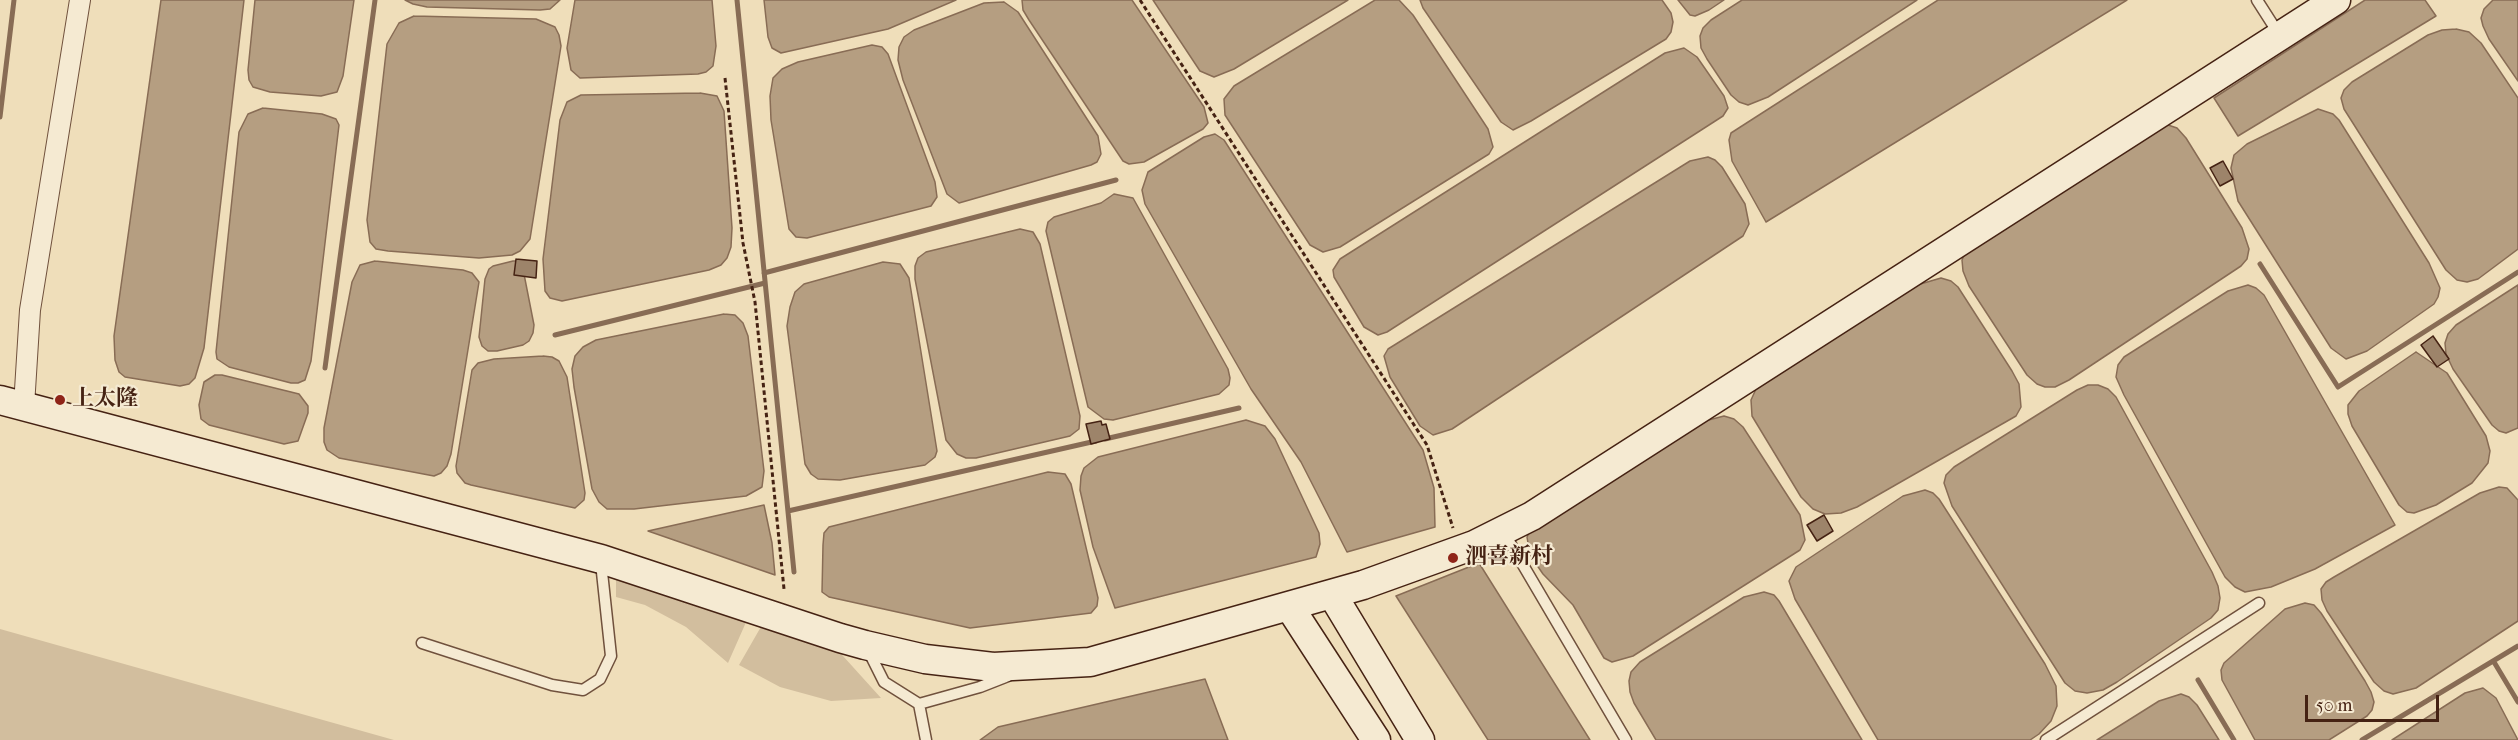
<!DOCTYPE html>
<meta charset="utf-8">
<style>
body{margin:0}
#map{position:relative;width:2518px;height:740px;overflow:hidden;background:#efdeba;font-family:"IM FELL French Canon",serif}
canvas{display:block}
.scale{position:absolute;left:2305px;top:695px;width:134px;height:27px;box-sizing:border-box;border:3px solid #452213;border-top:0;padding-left:8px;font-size:18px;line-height:21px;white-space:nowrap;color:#452213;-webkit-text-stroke:4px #f5ead2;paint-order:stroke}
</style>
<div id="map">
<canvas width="2518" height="740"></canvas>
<div class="scale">50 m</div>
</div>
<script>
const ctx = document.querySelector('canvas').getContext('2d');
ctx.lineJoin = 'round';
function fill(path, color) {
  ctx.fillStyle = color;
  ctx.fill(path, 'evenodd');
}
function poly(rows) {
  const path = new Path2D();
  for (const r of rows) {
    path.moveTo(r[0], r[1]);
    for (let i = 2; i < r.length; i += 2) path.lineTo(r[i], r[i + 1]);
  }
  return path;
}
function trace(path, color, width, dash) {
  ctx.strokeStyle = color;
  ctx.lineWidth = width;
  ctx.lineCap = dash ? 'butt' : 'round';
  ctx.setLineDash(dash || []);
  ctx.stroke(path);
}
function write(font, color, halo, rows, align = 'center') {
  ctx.font = font + ' "IM FELL French Canon","Noto Serif SC",serif';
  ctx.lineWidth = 4.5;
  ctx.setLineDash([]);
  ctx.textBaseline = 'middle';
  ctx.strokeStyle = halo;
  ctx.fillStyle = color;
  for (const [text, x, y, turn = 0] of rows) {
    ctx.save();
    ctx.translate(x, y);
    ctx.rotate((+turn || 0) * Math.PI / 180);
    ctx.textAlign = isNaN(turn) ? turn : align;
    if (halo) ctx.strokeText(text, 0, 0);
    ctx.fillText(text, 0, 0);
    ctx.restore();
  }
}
fill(poly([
 [616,578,747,620,728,663,686,627,645,605,616,597],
 [762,625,834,646,881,698,831,701,780,687,739,665],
 [0,629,394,740,0,740]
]), '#d2be9e');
const water = poly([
 [161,0,244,0,204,348,195,378,189,384,180,386,125,377,119,372,115,360,114,336,161,0],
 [255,0,354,0,343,76,337,92,321,96,270,92,253,87,249,80,248,70,255,0],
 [405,0,560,0,550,9,540,10,427,7,413,4,405,0],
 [575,0,712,0,716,46,713,66,706,72,698,74,580,78,571,70,567,48,575,0],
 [764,0,956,0,888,29,781,53,772,48,768,37,764,0],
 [1022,0,1132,0,1204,107,1208,123,1203,129,1144,162,1129,164,1123,161,1029,20,1023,10,1022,0],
 [1153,0,1348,0,1234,69,1214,77,1200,71,1153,0],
 [1375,0,1399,0,1413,15,1488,129,1493,147,1489,154,1340,247,1323,252,1310,245,1225,115,1224,99,1234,86,1375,0],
 [1420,0,1662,0,1671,13,1673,22,1671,32,1666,39,1531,121,1513,130,1501,122,1423,8,1420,0],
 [1678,0,1724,0,1709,10,1695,16,1690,15,1678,0],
 [1742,0,1917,0,1768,97,1748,105,1739,102,1731,95,1707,59,1701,48,1700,36,1703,28,1711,20,1742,0],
 [1938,0,2127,0,1766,222,1732,161,1729,140,1731,133,1938,0],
 [2365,0,2425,0,2436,16,2238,136,2214,98,2365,0],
 [2493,0,2518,0,2518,81,2489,39,2483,26,2481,18,2484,9,2493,0],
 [1004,2,1018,12,1098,136,1101,154,1097,162,1091,165,959,203,947,194,903,80,898,60,899,47,904,37,914,30,984,3,1004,2],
 [414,16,536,19,555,27,559,35,561,46,530,239,520,251,512,255,479,258,388,251,376,249,370,242,367,220,387,44,399,23,414,16],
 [2456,29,2469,32,2481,43,2518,98,2518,249,2478,279,2467,282,2457,280,2446,270,2344,109,2341,98,2344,90,2352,82,2428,35,2442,30,2456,29],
 [872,45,882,47,888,54,935,182,937,197,931,206,807,238,796,237,789,229,771,120,770,96,773,78,782,69,798,62,872,45],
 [1684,48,1697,57,1724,96,1728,108,1723,116,1387,332,1378,335,1364,327,1334,277,1333,270,1340,259,1665,53,1684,48],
 [700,93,717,96,724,111,732,228,731,247,727,258,721,265,709,270,562,301,550,298,545,291,543,259,560,120,567,102,581,95,700,93],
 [263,108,322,114,336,119,339,125,311,361,305,380,298,383,291,383,229,367,217,359,216,352,239,132,248,114,263,108],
 [2318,109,2333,114,2339,120,2429,263,2440,288,2438,297,2434,304,2367,351,2346,359,2331,348,2238,201,2231,168,2234,155,2247,144,2318,109],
 [2168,125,2177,128,2186,138,2242,228,2249,249,2247,259,2241,266,2069,380,2055,387,2045,387,2037,384,2027,375,1969,286,1963,271,1962,260,1965,253,2158,127,2168,125],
 [1215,134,1224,140,1423,450,1434,488,1435,527,1347,552,1301,462,1251,389,1145,204,1142,190,1148,172,1204,137,1215,134],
 [1708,157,1715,160,1722,167,1745,204,1749,224,1743,236,1452,429,1433,435,1420,426,1390,377,1384,356,1388,349,1690,161,1708,157],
 [1114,194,1133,198,1228,369,1230,378,1229,385,1219,394,1113,420,1104,419,1088,407,1046,231,1048,222,1054,217,1101,203,1114,194],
 [1020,229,1033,232,1040,244,1080,416,1079,429,1070,436,976,458,966,458,957,454,946,440,915,279,915,266,918,258,926,252,1020,229],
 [375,261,463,270,472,273,479,282,451,454,447,466,441,473,434,476,339,458,327,450,324,442,324,428,352,282,360,265,375,261],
 [513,261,517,261,523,269,534,325,533,333,529,341,523,345,497,351,488,351,482,346,479,337,485,279,489,269,493,266,513,261],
 [883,262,900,264,909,278,937,451,935,457,925,465,840,480,818,479,811,474,805,464,787,326,790,307,795,292,804,284,883,262],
 [1941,278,1951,281,1958,287,2012,371,2019,384,2021,407,2016,416,1857,507,1841,513,1825,514,1813,509,1801,497,1752,416,1751,400,1756,389,1917,285,1941,278],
 [2248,285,2256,288,2264,295,2395,525,2315,569,2271,587,2245,592,2235,587,2225,577,2124,395,2116,377,2118,365,2124,357,2228,291,2248,285],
 [2518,285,2518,428,2506,433,2499,431,2492,425,2453,369,2446,354,2445,343,2448,334,2456,325,2518,285],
 [724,314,735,315,743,323,748,336,764,471,762,487,746,496,634,509,607,509,599,502,592,489,574,387,572,369,575,356,583,347,596,340,724,314],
 [2416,352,2447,373,2486,436,2490,451,2488,463,2472,483,2436,505,2414,513,2407,512,2399,505,2352,426,2348,414,2348,405,2359,391,2416,352],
 [543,356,552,357,559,361,567,377,585,493,584,500,575,508,471,485,465,483,457,473,456,466,472,370,478,363,494,359,543,356],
 [215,375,222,375,299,394,308,406,308,413,298,441,284,444,209,425,201,419,199,405,204,382,215,375],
 [2088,385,2098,385,2108,389,2116,397,2212,572,2218,586,2220,598,2218,610,2211,618,2117,682,2103,690,2087,693,2075,691,2065,683,1952,506,1944,483,1946,475,1954,467,2077,390,2088,385],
 [1724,416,1734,419,1743,427,1800,515,1805,540,1800,550,1633,656,1612,662,1604,658,1573,605,1543,574,1530,555,1527,537,1533,525,1697,423,1724,416],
 [1246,420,1265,426,1275,439,1319,533,1320,544,1316,557,1115,608,1093,547,1080,490,1081,476,1084,468,1098,457,1246,420],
 [1048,472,1065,474,1071,484,1098,598,1097,606,1091,613,970,628,829,597,822,592,823,545,824,533,829,527,1048,472],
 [2499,487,2507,488,2518,500,2518,621,2416,688,2393,694,2384,691,2374,682,2327,611,2322,600,2321,589,2326,582,2334,577,2480,493,2499,487],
 [1925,490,1933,493,1939,499,2045,664,2056,686,2057,706,2051,721,2039,734,2030,740,1878,740,1795,599,1789,581,1796,567,1903,496,1925,490],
 [764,505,772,543,775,575,648,531,764,505],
 [1479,563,1590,740,1488,740,1396,596,1479,563],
 [1764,592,1774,595,1779,601,1862,740,1656,740,1634,703,1630,692,1629,681,1631,672,1640,662,1744,597,1764,592],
 [2305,603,2314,605,2321,613,2365,681,2371,692,2374,702,2372,710,2367,716,2329,740,2255,740,2222,680,2221,670,2224,663,2285,609,2305,603],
 [1205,679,1228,740,980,740,998,727,1205,679],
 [2483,688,2496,698,2518,740,2392,740,2465,693,2483,688],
 [2181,694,2189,697,2197,705,2219,740,2097,740,2159,701,2181,694]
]);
fill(water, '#b59e81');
trace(water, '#886c55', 1.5);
trace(poly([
 [737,0,794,572],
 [0,117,14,0],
 [2260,264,2338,387,2518,272],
 [764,273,1116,180],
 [555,335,765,283],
 [325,368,375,0],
 [1105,439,1239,408],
 [788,511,1096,441],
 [2494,662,2518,702],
 [2198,680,2234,740],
 [2362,740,2518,646]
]), '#886c55', 5);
const building = poly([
 [2223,161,2233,179,2220,186,2210,168,2223,161],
 [516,259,537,261,536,278,514,275,516,259],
 [2433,336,2449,359,2437,367,2421,345,2433,336],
 [1101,421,1102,425,1106,424,1110,439,1091,444,1086,424,1101,421],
 [1824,515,1833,531,1817,541,1807,525,1824,515]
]);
fill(building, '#9d846a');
trace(building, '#452213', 1.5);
const lane = poly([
 [2257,0,2280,36],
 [1503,531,1626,740],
 [422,643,552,685,583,690,600,679,611,656,601,563],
 [868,650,884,682,919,704,980,687,1008,676],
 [919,704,926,740],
 [2046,740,2259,603]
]);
const street = poly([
 [24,406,30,310,80,0]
]);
const secondary = poly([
 [0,400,601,559,840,638,865,645,925,659,993,667,1090,662,1363,585,1474,545,1532,516,2336,0],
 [1332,594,1420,740],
 [1289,606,1376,740]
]);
trace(lane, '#70513d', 13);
trace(street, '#70513d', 22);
trace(secondary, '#452213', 31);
trace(poly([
 [1140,0,1427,445,1453,528],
 [725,78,743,243,755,302,784,589]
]), '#452213', 3, [4.5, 3]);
trace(lane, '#f5ead2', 10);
trace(street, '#f5ead2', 20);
trace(secondary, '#f5ead2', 28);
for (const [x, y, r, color] of [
 [60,400,6,"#8f2418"],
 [1453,558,6,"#8f2418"]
]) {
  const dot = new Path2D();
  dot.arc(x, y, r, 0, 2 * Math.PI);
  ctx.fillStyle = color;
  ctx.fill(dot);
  trace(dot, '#f5ead2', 2);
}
write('bold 22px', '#452213', '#f5ead2', [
 ["上太隆",72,400],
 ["泗喜新村",1465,558]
], 'left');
</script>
